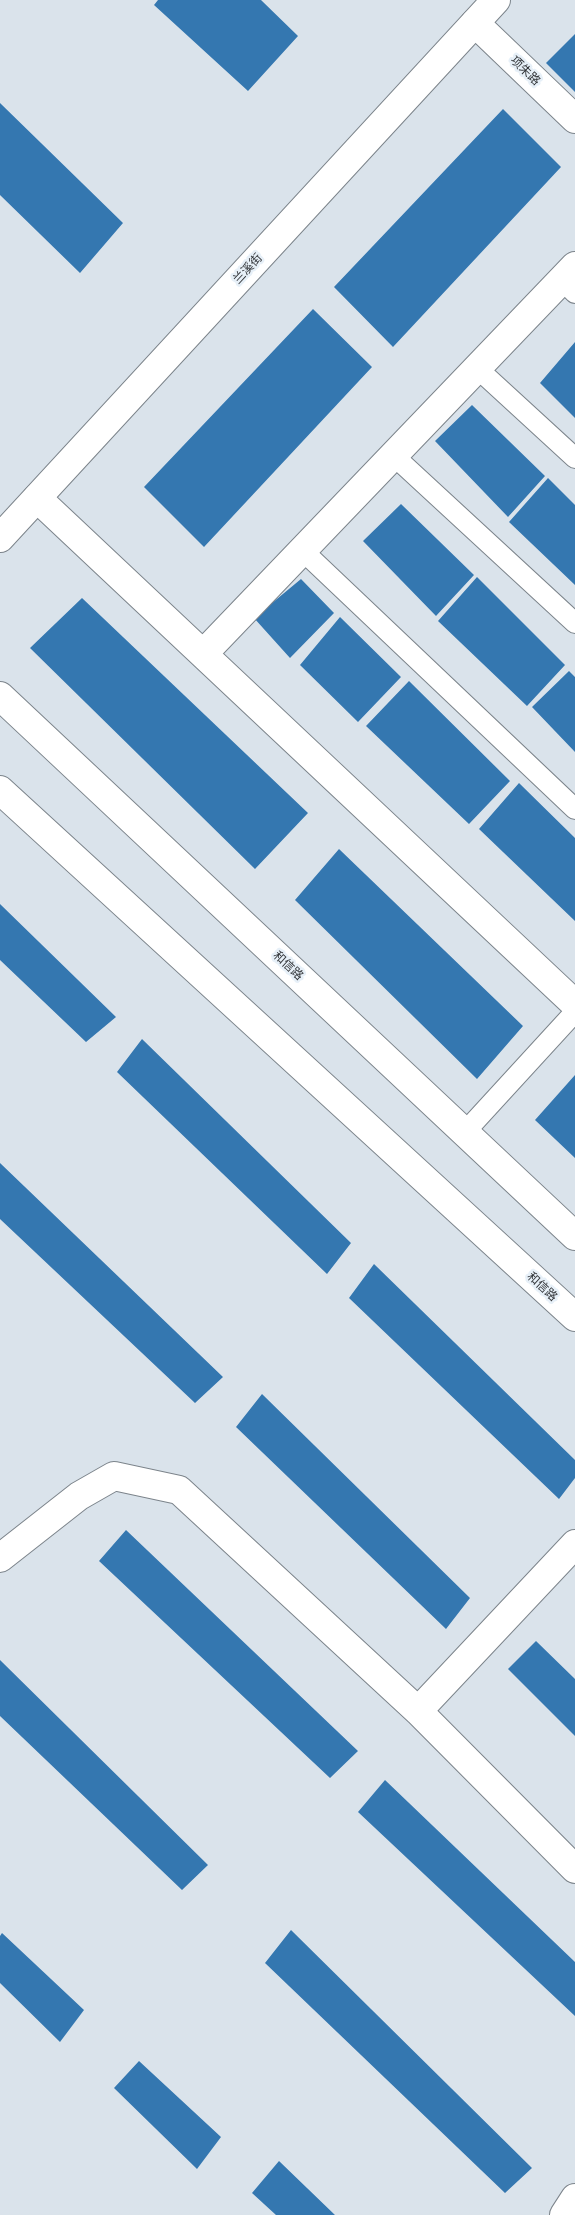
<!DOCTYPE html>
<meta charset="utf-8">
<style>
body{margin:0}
canvas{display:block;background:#dae3eb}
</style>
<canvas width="575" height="2215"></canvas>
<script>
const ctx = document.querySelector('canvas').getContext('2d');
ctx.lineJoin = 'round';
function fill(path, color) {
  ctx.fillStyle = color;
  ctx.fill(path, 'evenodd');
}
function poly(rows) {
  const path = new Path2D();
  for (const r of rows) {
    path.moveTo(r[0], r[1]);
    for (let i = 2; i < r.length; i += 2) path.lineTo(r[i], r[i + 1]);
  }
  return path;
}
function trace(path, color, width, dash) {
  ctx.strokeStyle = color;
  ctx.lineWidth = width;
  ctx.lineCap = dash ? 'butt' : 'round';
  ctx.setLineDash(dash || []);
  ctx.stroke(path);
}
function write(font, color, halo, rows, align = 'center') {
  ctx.font = font + ' Bitter,"Noto Sans SC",serif';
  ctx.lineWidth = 5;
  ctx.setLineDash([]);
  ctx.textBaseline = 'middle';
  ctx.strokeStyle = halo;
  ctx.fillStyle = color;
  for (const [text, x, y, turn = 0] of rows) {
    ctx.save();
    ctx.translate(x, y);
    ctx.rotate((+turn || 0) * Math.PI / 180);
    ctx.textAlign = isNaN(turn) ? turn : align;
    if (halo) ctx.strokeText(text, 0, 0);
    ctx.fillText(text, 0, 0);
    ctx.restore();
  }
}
fill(poly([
 [158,0,261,0,298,36,248,91,154,5],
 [575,34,575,92,546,63],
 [0,103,123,223,80,273,0,195],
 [503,109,561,167,393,347,334,287],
 [313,309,372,367,204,547,144,487],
 [575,342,575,418,540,383],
 [472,405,545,476,508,517,435,441],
 [548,478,575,505,575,585,509,522],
 [401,504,474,575,436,616,363,541],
 [477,577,565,665,527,706,438,621],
 [301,579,334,613,290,658,254,618],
 [82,598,308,813,255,869,30,648],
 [340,617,401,677,358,722,300,665],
 [569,671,575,677,575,752,532,707],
 [409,681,510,781,469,824,366,726],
 [519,783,575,838,575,921,479,829],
 [339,849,523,1026,477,1079,295,900],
 [0,904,116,1017,86,1042,0,960],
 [142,1039,351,1243,327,1274,117,1072],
 [575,1075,575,1158,535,1120],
 [0,1163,223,1377,195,1403,0,1219],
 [374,1264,575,1460,575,1478,559,1499,349,1298],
 [262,1394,470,1598,446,1629,236,1427],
 [126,1530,358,1751,330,1778,99,1561],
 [536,1641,575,1679,575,1736,508,1669],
 [0,1660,208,1865,182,1890,0,1716],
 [385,1780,575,1962,575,2016,358,1812],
 [291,1930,532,2168,505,2193,265,1963],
 [2,1933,84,2010,60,2042,0,1983,0,1936],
 [139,2061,221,2137,197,2169,114,2088],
 [279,2161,335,2215,276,2215,252,2193]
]), '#3477b0');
const lane = poly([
 [562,280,575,293],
 [477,368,575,458],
 [393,455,575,623],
 [302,550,575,809],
 [465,1132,575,1012]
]);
const street = poly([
 [475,23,575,119],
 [37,498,575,1004],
 [203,654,575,266],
 [0,1558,79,1496,114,1476,179,1490,418,1711,575,1869],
 [418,1711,575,1544],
 [564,2215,575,2198]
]);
const secondary = poly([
 [0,538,496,0],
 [0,696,575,1236],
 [0,790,575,1317]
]);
trace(lane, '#7c848b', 22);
trace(street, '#7c848b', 30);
trace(secondary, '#7c848b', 30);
trace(lane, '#fff', 20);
trace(street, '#fff', 28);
trace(secondary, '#fff', 28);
write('12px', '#313438', '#e7f0f8', [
 ["项朱路",525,71,44],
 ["兰溪街",248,269,-47],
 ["和信路",288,966,43],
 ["和信路",542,1287,43]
]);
</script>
